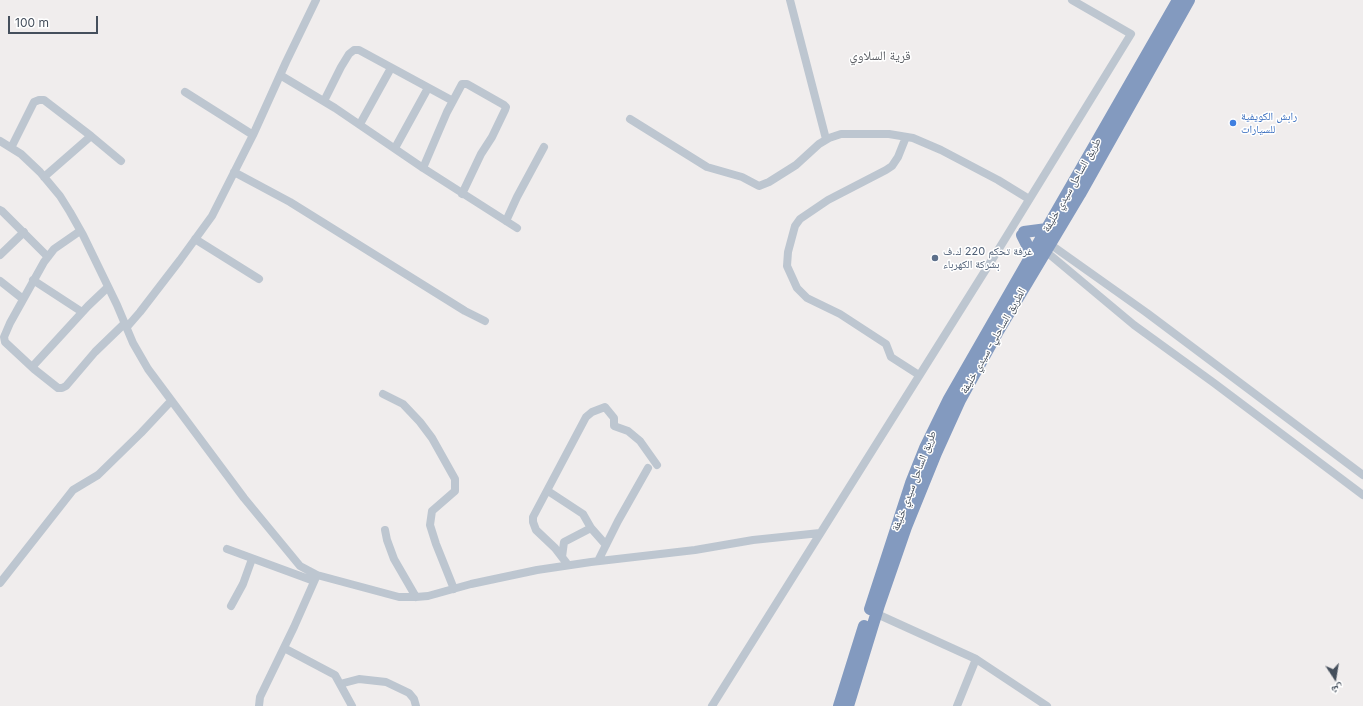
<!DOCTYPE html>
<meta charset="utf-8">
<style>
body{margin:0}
#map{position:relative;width:1363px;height:706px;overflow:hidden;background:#f0eded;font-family:Inter,"Noto Naskh Arabic",sans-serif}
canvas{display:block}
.north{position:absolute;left:1315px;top:658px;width:40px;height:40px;-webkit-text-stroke:3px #fff;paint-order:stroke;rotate:168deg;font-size:11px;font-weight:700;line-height:16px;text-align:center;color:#454f5c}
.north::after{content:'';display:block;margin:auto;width:14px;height:18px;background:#454f5c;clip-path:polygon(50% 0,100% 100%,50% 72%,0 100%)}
.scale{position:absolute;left:8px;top:16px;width:90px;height:18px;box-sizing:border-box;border:2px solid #454f5c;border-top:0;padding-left:5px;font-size:12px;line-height:14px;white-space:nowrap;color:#454f5c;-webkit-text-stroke:3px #fff;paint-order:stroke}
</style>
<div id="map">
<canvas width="1363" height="706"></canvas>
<div class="north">ش</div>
<div class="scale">100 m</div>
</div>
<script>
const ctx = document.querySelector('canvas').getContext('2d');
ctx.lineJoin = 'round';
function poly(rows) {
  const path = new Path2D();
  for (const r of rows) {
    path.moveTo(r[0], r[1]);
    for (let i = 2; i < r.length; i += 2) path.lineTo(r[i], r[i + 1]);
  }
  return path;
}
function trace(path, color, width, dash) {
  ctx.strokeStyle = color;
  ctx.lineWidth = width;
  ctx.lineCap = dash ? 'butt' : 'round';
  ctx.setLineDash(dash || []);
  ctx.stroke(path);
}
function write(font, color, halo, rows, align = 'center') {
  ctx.font = font + ' Inter,"Noto Naskh Arabic",sans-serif';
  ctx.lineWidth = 3;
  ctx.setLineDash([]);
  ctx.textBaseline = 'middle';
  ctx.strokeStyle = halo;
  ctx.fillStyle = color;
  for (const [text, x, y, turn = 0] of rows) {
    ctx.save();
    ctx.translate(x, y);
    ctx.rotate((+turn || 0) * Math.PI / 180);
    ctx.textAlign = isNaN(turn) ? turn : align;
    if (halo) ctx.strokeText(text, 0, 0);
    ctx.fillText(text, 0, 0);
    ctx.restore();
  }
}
trace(poly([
 [790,0,826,139],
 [280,75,335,108,423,168,517,228],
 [185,92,253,135],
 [324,101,341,67,349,54,354,50,359,50,453,101],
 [630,119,707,167,742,177,759,186,769,182,796,165,819,144,829,138,841,134,889,134,913,138,941,150,998,180,1029,199],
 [360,124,391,68],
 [906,137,898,157,892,166,886,170,828,200,800,219,795,226,788,252,787,266,797,288,807,298,840,314,886,344,891,357,919,375],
 [0,141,21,154,40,172,60,196,70,212,83,235,117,305,133,343,148,369,244,498,300,566,317,575,399,597,416,597,428,596,471,584,537,570,591,562,695,550,753,540,820,533],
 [11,148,34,102,39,100,44,100,91,136,121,161],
 [395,148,428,88],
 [423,168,447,112,462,84,467,84,504,105,506,107,505,110,492,137,481,154,462,194],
 [234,172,290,202,465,311,485,321],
 [44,177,91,136],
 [0,210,2,211,48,257],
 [506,221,517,197,544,147],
 [80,231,54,249,44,262,10,323,4,337,5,342,34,369,58,388,62,388,66,386,95,352,125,323],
 [195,239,259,279],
 [1047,242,1147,313,1363,475],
 [1043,249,1134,325,1214,383,1363,495],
 [0,255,24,232],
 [33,280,82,312],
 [0,281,23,299],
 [127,327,140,312,180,260,212,216,253,135,286,62,316,0],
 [32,367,88,306,108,287],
 [383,394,403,404,420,422,432,438,455,479,455,491,432,511,430,525,436,544,454,589],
 [548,491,583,514,591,528],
 [385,530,387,540,394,559,416,597],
 [227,549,314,581],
 [562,557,564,542,591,528,606,545],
 [598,561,618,521,648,468],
 [568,565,555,548,536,530,533,522,533,517,586,417,592,412,605,407,614,418,614,426,628,431,640,441,657,465],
 [0,583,73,490,98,475,141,433,171,401],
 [231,606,243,584,252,559],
 [877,614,976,659,1047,706],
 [284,648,335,675,352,706],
 [340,684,359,679,386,682,409,693,414,699,416,706],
 [259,706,260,697,294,627,317,575],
 [712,706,1000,247,1131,34,1072,0],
 [957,706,976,659]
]), '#bdc6d0', 8);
trace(poly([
 [1024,232,1047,229],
 [1022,235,1028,247,1029,258],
 [870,609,911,483,925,448,949,399,1178,0],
 [839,706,864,626],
 [848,706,879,605,906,527,936,453,960,400,997,333,1080,194,1189,0]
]), '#839abf', 12);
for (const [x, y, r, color] of [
 [1233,123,4,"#3f7fe0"],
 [935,258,4,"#5c6f8a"]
]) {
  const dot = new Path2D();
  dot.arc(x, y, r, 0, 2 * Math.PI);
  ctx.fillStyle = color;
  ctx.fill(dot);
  trace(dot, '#fff', 1.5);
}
write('11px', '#366cbe', '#fff', [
 ["رابش الكويفية",1241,117],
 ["للسيارات",1241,130]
], 'left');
write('11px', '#454f5c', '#fff', [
 ["طريق الساحل سيدي خليفة",1072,185,-60],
 ["الطريق الساحلي- سيدي خليفة",993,341,-60],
 ["طريق الساحل سيدي خليفة",914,481,-69]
]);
write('11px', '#4e5e75', '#fff', [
 ["غرفة تحكم 220 ك.ف",943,252],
 ["بشركة الكهرباء",943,265]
], 'left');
write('13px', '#5a5d63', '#fff', [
 ["قرية السلاوي",880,56]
]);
</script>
